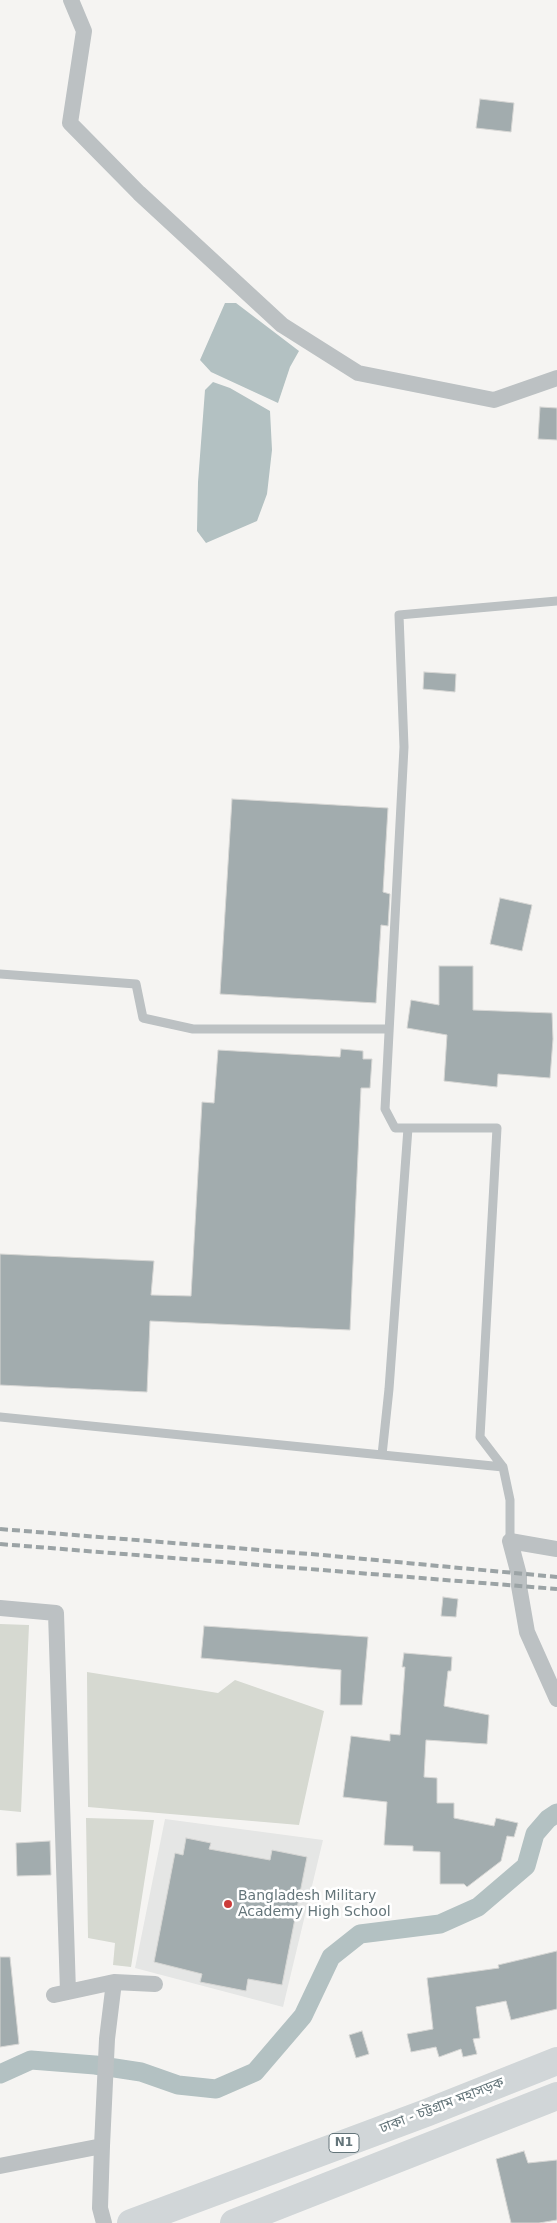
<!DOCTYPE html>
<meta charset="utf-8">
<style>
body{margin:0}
canvas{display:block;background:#f5f4f2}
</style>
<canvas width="557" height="2223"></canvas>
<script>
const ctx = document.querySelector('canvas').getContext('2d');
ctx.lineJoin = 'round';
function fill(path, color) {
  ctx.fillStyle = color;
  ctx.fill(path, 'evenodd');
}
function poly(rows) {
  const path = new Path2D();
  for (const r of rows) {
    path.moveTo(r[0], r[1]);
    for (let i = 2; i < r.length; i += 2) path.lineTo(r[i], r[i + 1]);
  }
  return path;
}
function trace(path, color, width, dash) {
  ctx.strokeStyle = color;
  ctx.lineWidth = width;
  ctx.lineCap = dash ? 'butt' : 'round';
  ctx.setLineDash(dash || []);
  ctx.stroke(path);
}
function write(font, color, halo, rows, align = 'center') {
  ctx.font = font + ' "DejaVu Sans","Noto Sans Bengali",sans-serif';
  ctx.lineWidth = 5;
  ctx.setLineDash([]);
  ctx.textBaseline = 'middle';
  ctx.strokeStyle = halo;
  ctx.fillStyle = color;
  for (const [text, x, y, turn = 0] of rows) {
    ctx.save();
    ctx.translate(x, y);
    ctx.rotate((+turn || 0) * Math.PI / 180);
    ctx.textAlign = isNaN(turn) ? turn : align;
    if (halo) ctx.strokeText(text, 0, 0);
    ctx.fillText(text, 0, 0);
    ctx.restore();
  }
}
fill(poly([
 [165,1819,323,1840,283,2007,135,1968]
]), '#e5e6e5');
fill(poly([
 [0,1624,29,1625,21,1812,0,1810],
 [87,1672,218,1693,235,1680,324,1711,299,1825,88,1807],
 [86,1818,154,1820,131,1967,113,1965,115,1943,88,1938]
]), '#d6d9d1');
fill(poly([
 [225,303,236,303,299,351,290,367,278,403,211,372,200,360],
 [213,382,230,388,270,411,272,450,267,494,257,521,206,543,197,531,198,482,205,390]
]), '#b3c1c2');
trace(poly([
 [0,2074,31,2060,95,2065,141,2072,178,2085,216,2089,255,2072,303,2016,331,1957,360,1934,440,1924,478,1907,526,1866,535,1834,548,1819,557,1813]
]), '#b3c1c2', 19);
const building = poly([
 [480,99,514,103,511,132,476,128,480,99],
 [540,407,557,408,557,440,538,439,540,407],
 [424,672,456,674,455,692,423,689,424,672],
 [232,799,388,808,383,892,390,894,388,926,381,925,376,1003,220,994,232,799],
 [500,898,532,905,522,951,490,944,500,898],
 [439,966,473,966,473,1010,552,1013,553,1039,550,1078,498,1074,497,1087,444,1081,447,1035,407,1028,411,1000,439,1005,439,966],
 [341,1049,363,1051,363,1059,372,1059,370,1088,361,1088,350,1330,150,1321,147,1392,0,1385,0,1254,154,1261,151,1295,191,1296,202,1102,214,1103,218,1050,340,1057,341,1049],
 [443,1597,458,1599,456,1617,441,1616,443,1597],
 [204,1626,368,1637,362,1705,340,1705,341,1670,201,1658,204,1626],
 [404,1653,452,1657,451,1671,448,1671,444,1706,489,1715,487,1744,426,1740,424,1777,437,1778,437,1803,454,1803,454,1818,494,1826,496,1818,518,1823,514,1837,507,1836,501,1861,467,1887,464,1884,440,1884,440,1852,413,1851,413,1846,384,1845,387,1802,343,1797,351,1736,390,1741,390,1734,400,1735,405,1667,402,1667,404,1653],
 [186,1838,211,1843,209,1849,270,1860,272,1850,307,1857,282,1985,248,1979,246,1991,200,1982,202,1974,154,1962,175,1853,183,1855,186,1838],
 [50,1841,51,1875,17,1876,16,1843,50,1841],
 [557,1951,557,2009,511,2020,506,2001,476,2007,480,2038,473,2039,477,2054,463,2057,461,2049,439,2057,436,2047,411,2052,407,2034,433,2029,427,1978,499,1968,498,1965,557,1951],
 [0,1957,10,1957,19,2044,0,2047,0,1957],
 [362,2031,369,2054,356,2058,349,2035,362,2031],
 [524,2151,528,2163,557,2160,557,2220,539,2223,511,2223,496,2159,524,2151]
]);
fill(building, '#a2acae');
trace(building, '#d6d6d4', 1);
trace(poly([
 [0,974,136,984,143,1018,193,1029,388,1029],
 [0,1417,503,1467,510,1500,510,1541],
 [382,1455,389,1389,408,1128],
 [503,1467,480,1437,497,1128,395,1128,385,1109,404,747,399,615,557,601]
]), '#bcc1c3', 9);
trace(poly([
 [71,0,84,31,70,123,139,193,282,325,358,373,494,400,557,378],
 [557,1549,510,1541,519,1575,519,1586,527,1632,557,1699],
 [0,1608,56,1613,68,1992],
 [54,1995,114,1982],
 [0,2166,102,2146],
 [104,2223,100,2208,102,2146,107,2039,114,1982,155,1984]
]), '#bcc1c3', 16);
trace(poly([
 [131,2223,426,2113,557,2061],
 [234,2223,557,2096]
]), '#d1d6d8', 28);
trace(poly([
 [0,1529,322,1555,557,1577],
 [0,1544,557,1589]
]), '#9ba3a5', 4, [8, 4]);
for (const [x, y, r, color] of [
 [228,1904,5,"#cc3c3a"]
]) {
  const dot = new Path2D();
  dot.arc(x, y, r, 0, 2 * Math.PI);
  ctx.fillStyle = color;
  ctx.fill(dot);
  trace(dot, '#fff', 2);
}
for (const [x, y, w] of [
 [344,2143,30]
]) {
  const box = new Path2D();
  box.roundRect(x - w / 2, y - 9.5, w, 19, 4);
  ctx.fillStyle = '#fff';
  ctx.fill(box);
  trace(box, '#64757a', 1);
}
write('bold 12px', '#64757a', null, [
 ["N1",344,2143]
]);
write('14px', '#64757a', '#fff', [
 ["Bangladesh Military",238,1896],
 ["Academy High School",238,1912]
], 'left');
write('14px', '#64757a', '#fff', [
 ["ঢাকা - চট্টগ্রাম মহাসড়ক",442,2106,-21]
]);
</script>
